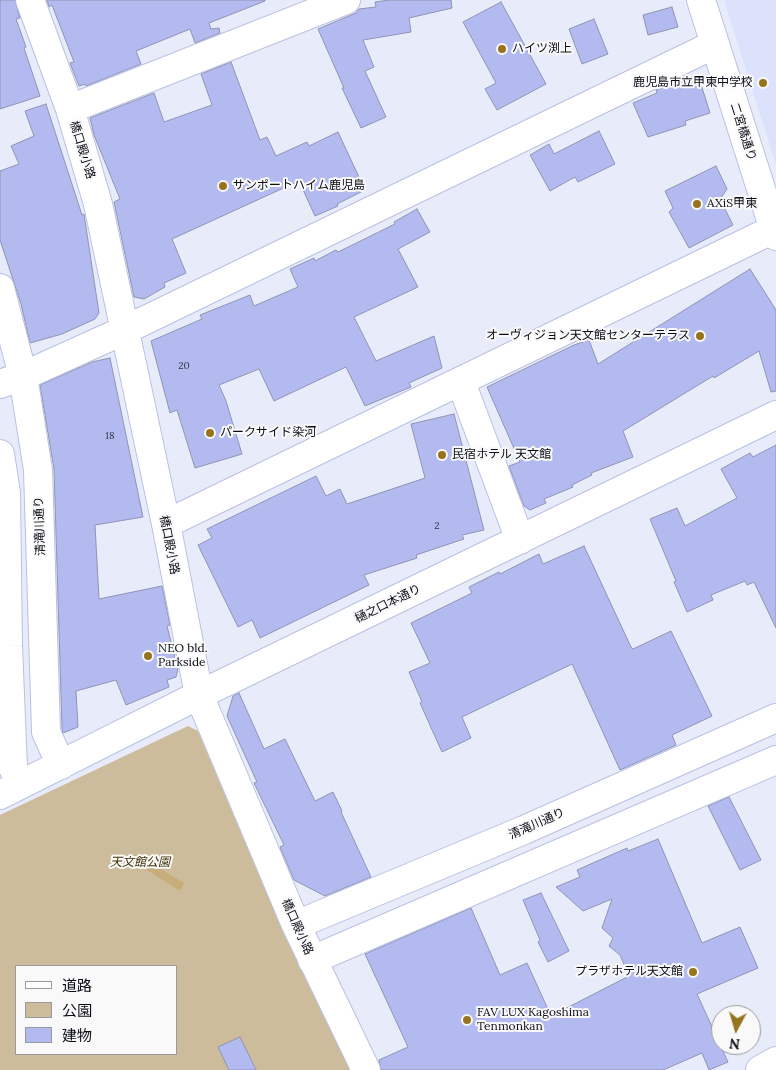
<!DOCTYPE html>
<meta charset="utf-8">
<style>
body{margin:0}
#map{position:relative;width:776px;height:1070px;overflow:hidden;background:#e8ebf9;font-family:Lora,"Noto Sans JP",serif}
canvas{display:block}
.legend{position:absolute;left:15px;top:965px;width:162px;height:90px;box-sizing:border-box;background:#f9f9f9;border:1px solid #999a9f;margin:0;padding:6px 9px;list-style:none;font-size:15px;color:#0a0c17}
.legend li{display:flex;align-items:center;gap:10px;height:25px}
.legend b{width:25px;border:1px solid #999a9f}
.north{position:absolute;left:711px;top:1005px;width:50px;height:50px;box-sizing:border-box;background:#f9f9f9;border:1px solid #999a9f;border-radius:50%;rotate:186deg;font-size:14px;font-weight:700;line-height:20px;text-align:center;color:#0a0c17}
.north::after{content:'';display:block;margin:auto;width:18px;height:22px;background:#97731d;clip-path:polygon(50% 0,100% 100%,50% 72%,0 100%)}
</style>
<div id="map">
<canvas width="776" height="1070"></canvas>
<ul class="legend">
<li><b style="height:6px;background:#fff"></b>道路</li>
<li><b style="height:14px;background:#ccbc9b"></b>公園</li>
<li><b style="height:14px;background:#b2baef"></b>建物</li>
</ul>
<div class="north">N</div>
</div>
<script>
const ctx = document.querySelector('canvas').getContext('2d');
ctx.lineJoin = 'round';
function fill(path, color) {
  ctx.fillStyle = color;
  ctx.fill(path, 'evenodd');
}
function poly(rows) {
  const path = new Path2D();
  for (const r of rows) {
    path.moveTo(r[0], r[1]);
    for (let i = 2; i < r.length; i += 2) path.lineTo(r[i], r[i + 1]);
  }
  return path;
}
function trace(path, color, width, dash) {
  ctx.strokeStyle = color;
  ctx.lineWidth = width;
  ctx.lineCap = dash ? 'butt' : 'round';
  ctx.setLineDash(dash || []);
  ctx.stroke(path);
}
function write(font, color, halo, rows, align = 'center') {
  ctx.font = font + ' Lora,"Noto Sans JP",serif';
  ctx.lineWidth = 4;
  ctx.setLineDash([]);
  ctx.textBaseline = 'middle';
  ctx.strokeStyle = halo;
  ctx.fillStyle = color;
  for (const [text, x, y, turn = 0] of rows) {
    ctx.save();
    ctx.translate(x, y);
    ctx.rotate((+turn || 0) * Math.PI / 180);
    ctx.textAlign = isNaN(turn) ? turn : align;
    if (halo) ctx.strokeText(text, 0, 0);
    ctx.fillText(text, 0, 0);
    ctx.restore();
  }
}
fill(poly([
 [724,0,776,0,776,165]
]), '#dde2fc');
fill(poly([
 [188,726,198,731,283,932,350,1070,0,1070,0,815],
 [16,966,176,966,176,1054,16,1054]
]), '#ccbc9b');
fill(poly([
 [136,854,184,883,180,891,132,860]
]), '#c6ad79');
const building = poly([
 [0,0,15,0,20,18,16,19,26,47,24,48,40,96,0,109,0,0],
 [47,0,265,0,265,1,209,23,211,29,219,28,220,33,195,43,190,29,136,51,141,64,86,86,85,84,79,86,70,63,74,62,52,5,49,7,47,0],
 [389,0,451,0,452,8,409,18,411,32,363,40,374,67,365,71,386,117,361,128,342,88,344,88,318,29,356,13,359,9,376,7,375,2,389,0],
 [501,2,546,84,497,110,485,89,496,83,463,22,501,2],
 [672,7,678,27,648,35,643,15,672,7],
 [594,19,608,54,582,64,569,29,594,19],
 [231,62,260,140,267,137,276,156,307,142,309,146,338,132,365,190,337,204,338,206,315,216,299,181,172,239,186,273,164,283,165,287,144,299,134,297,114,202,120,199,94,135,90,118,154,93,164,122,212,105,201,74,231,62],
 [698,75,710,113,685,121,686,125,648,137,633,103,657,93,656,90,680,82,679,80,698,75],
 [46,104,82,215,84,214,99,313,95,319,62,334,30,343,21,304,0,240,0,171,19,164,11,146,34,136,25,111,46,104],
 [599,131,615,164,578,182,575,177,550,191,530,155,549,144,554,154,599,131],
 [716,166,727,189,720,199,733,225,689,248,669,212,673,208,665,191,716,166],
 [417,209,430,232,398,249,418,287,354,317,376,361,434,336,442,368,409,383,411,387,365,406,346,367,274,401,259,369,219,385,226,401,242,454,195,468,177,410,170,413,151,341,202,319,200,315,250,295,254,306,298,287,290,269,314,258,315,261,336,250,338,252,395,224,394,222,417,209],
 [750,269,776,310,776,391,771,392,759,351,714,378,713,376,623,431,633,457,591,473,592,475,572,485,573,487,544,499,546,503,530,510,524,506,509,466,520,462,487,387,574,345,589,340,598,364,750,269],
 [110,358,143,517,95,525,99,599,162,586,170,625,167,626,178,669,176,677,167,680,169,687,126,705,116,680,76,691,78,727,63,733,62,728,54,469,40,385,92,362,110,358],
 [454,414,484,530,462,535,464,539,416,555,417,558,364,575,369,585,260,638,252,620,238,627,198,545,212,538,207,529,316,476,326,496,340,489,347,504,425,478,411,424,454,414],
 [776,445,776,628,754,582,747,585,745,581,711,595,713,600,687,612,674,582,676,581,650,519,677,508,685,526,737,498,721,469,750,453,753,457,776,445],
 [584,546,631,647,633,649,671,631,712,716,672,735,676,745,620,770,572,664,462,717,471,738,442,752,420,703,422,702,409,672,430,663,411,623,472,593,469,587,499,572,500,574,539,554,543,564,584,546],
 [239,693,264,749,285,739,315,801,333,792,342,811,341,812,371,877,325,896,294,880,280,847,284,845,254,783,257,782,227,716,233,696,239,693],
 [729,797,761,860,740,870,708,806,729,797],
 [658,839,702,943,740,927,758,968,697,994,728,1062,709,1070,702,1053,663,1070,381,1070,379,1060,408,1047,365,954,471,908,500,975,527,963,551,1016,629,976,620,955,609,946,613,938,602,928,612,899,583,911,556,887,580,877,577,870,627,848,628,851,658,839],
 [541,893,569,951,548,962,538,942,540,940,523,900,541,893],
 [240,1037,256,1070,229,1070,218,1047,240,1037]
]);
fill(building, '#b2baef');
trace(building, '#8f94b5', 1);
const minor = poly([
 [30,0,70,109,98,204,166,524,199,695,296,925,366,1070],
 [701,0,776,236],
 [70,109,346,0],
 [0,288,23,376,38,470,46,732,61,765],
 [461,382,520,540],
 [0,384,23,376,125,330,715,44],
 [0,454,6,493,8,646,13,768,22,784],
 [166,524,776,228],
 [0,795,199,695,776,415],
 [296,925,524,830,776,718],
 [312,960,776,760],
 [760,1070,776,1061]
]);
trace(minor, '#bac0e3', 30);
trace(minor, '#fff', 28);
for (const [x, y, r, color] of [
 [502,49,5,"#97731d"],
 [763,83,5,"#97731d"],
 [223,186,5,"#97731d"],
 [697,204,5,"#97731d"],
 [700,336,5,"#97731d"],
 [210,433,5,"#97731d"],
 [442,455,5,"#97731d"],
 [148,656,5,"#97731d"],
 [693,972,5,"#97731d"],
 [467,1020,5,"#97731d"]
]) {
  const dot = new Path2D();
  dot.arc(x, y, r, 0, 2 * Math.PI);
  ctx.fillStyle = color;
  ctx.fill(dot);
  trace(dot, '#f9f9f9', 2);
}
write('10px', '#34384d', null, [
 ["20",184,366],
 ["18",110,436],
 ["2",437,526]
]);
write('12px', '#0a0c17', '#f9f9f9', [
 ["ハイツ渕上",512,49],
 ["鹿児島市立甲東中学校",753,83,"right"],
 ["サンポートハイム鹿児島",233,186],
 ["AXiS甲東",707,204],
 ["オーヴィジョン天文館センターテラス",690,336,"right"],
 ["パークサイド染河",220,433],
 ["民宿ホテル 天文館",452,455],
 ["NEO bld.",158,649],
 ["Parkside",158,663],
 ["プラザホテル天文館",683,972,"right"],
 ["FAV LUX Kagoshima",477,1013],
 ["Tenmonkan",477,1027]
], 'left');
write('12px', '#0a0c17', '#f9f9f9', [
 ["二宮橋通り",743,132,72],
 ["橋口殿小路",82,150,73],
 ["清滝川通り",40,526,-92],
 ["橋口殿小路",169,545,79],
 ["樋之口本通り",388,604,-26],
 ["清滝川通り",537,824,-24],
 ["橋口殿小路",297,927,66]
]);
write('italic 12px', '#412f02', '#f9f9f9', [
 ["天文館公園",140,863]
]);
</script>
